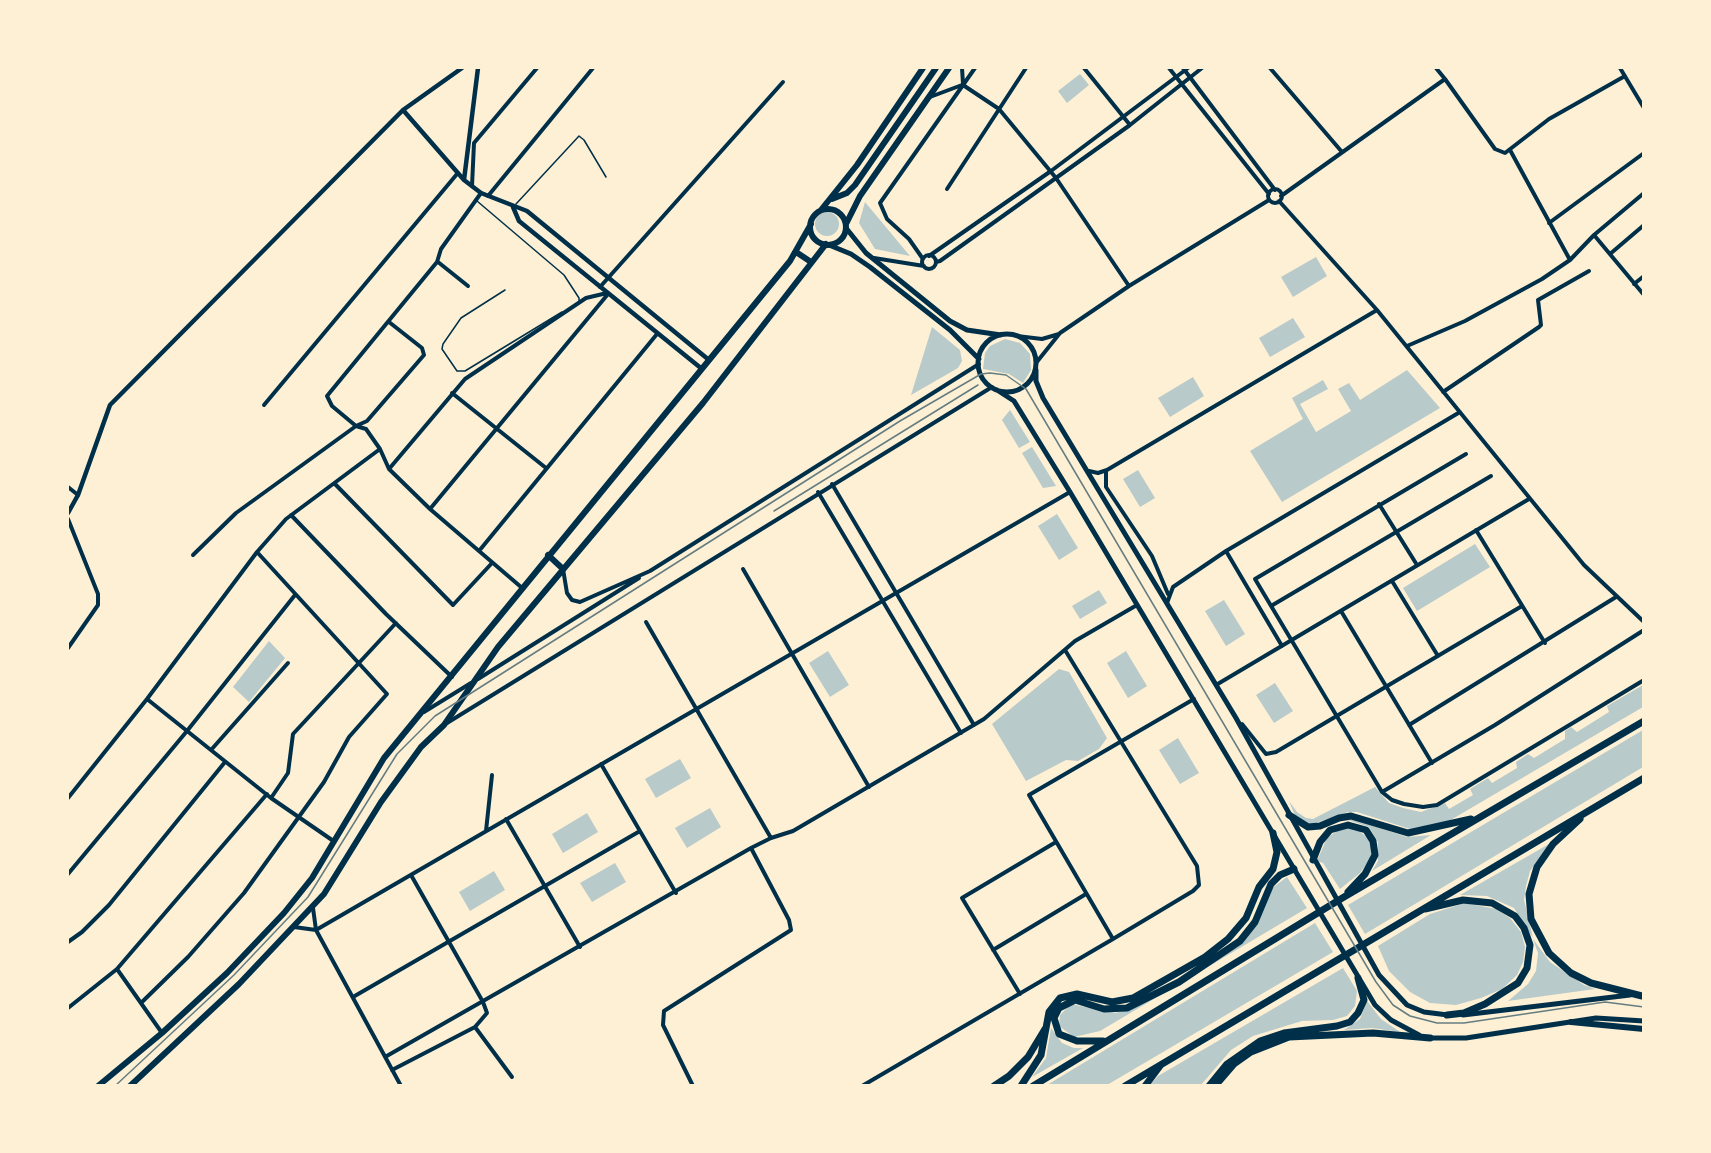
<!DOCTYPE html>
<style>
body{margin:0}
#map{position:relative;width:1711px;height:1153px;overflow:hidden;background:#fdf0d5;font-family:Poppins,sans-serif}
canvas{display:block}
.frame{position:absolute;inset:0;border:69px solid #fdf0d5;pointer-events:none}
</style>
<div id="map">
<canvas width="1711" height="1153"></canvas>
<div class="frame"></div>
</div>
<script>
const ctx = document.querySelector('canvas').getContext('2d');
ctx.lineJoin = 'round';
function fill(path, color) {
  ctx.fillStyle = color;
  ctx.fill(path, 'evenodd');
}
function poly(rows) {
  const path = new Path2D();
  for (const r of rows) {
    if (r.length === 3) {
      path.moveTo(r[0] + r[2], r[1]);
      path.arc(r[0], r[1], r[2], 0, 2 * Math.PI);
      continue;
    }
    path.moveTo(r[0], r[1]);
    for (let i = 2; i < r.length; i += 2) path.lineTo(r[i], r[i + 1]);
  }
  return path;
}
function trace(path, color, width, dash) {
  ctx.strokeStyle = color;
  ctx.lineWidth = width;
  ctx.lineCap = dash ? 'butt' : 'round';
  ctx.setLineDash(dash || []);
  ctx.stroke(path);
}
fill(poly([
 [1080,74,1089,85,1067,103,1058,91],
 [865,202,910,256,875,249,859,223],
 [827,224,12],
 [1316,257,1327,276,1293,297,1281,277],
 [1293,318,1305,337,1270,357,1259,338],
 [932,327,960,350,962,361,958,368,911,395],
 [1005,339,1020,343,1030,354,1031,370,1023,383,1009,374,983,369,985,353,990,346],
 [1407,370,1440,408,1282,502,1250,451,1303,419,1292,398,1323,380,1328,389,1300,404,1316,432,1351,411,1338,389,1349,383,1360,400],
 [1193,377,1204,396,1170,417,1158,398],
 [1010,410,1030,442,1019,448,1002,420],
 [1032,447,1056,486,1043,488,1022,453],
 [1138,470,1155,498,1140,507,1123,479],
 [1057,514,1078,548,1059,560,1038,526],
 [1475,544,1490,567,1417,611,1403,588],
 [1099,590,1107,603,1080,619,1072,606],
 [1224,600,1245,634,1226,646,1205,611],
 [269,641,285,658,249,702,233,687],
 [828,651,849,685,830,697,809,663],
 [1126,651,1147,686,1128,698,1107,663],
 [1059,669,1069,672,1107,738,1099,749,1078,761,1066,760,1026,781,992,724],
 [1275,683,1293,711,1274,723,1256,695],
 [1643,685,1643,707,1449,821,1413,830,1357,812,1348,812,1310,825,1296,818,1289,801,1297,812,1306,818,1313,819,1375,787,1389,803,1403,808,1421,812,1445,803,1449,809,1473,795,1470,789,1488,778,1492,783,1517,768,1516,762,1528,754,1534,758,1565,739,1565,731,1571,727,1577,732,1609,712,1607,706],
 [1643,730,1643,767,1365,934,1348,905],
 [1178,738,1199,773,1180,784,1159,750],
 [680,759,691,778,656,798,645,779],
 [710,808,721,827,687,848,675,828],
 [587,813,598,832,563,853,552,834],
 [1348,820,1357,820,1407,837,1431,835,1372,871,1378,861,1378,842,1369,827],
 [1350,828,1358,830,1370,840,1372,851,1370,859,1360,873,1340,889,1323,863,1317,861,1327,838,1337,831],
 [1549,844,1530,871,1526,886,1524,900,1533,938,1514,908,1487,896,1460,895],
 [615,863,626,882,592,902,580,883],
 [494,871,505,890,470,911,459,892],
 [1287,877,1307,908,1100,1031,1074,1037,1059,1026,1060,1015,1071,1004,1115,1013,1128,1010,1226,954,1255,926,1271,889],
 [1465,903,1496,909,1510,918,1521,932,1525,947,1523,962,1517,975,1502,989,1481,998,1456,1005,1430,1003,1410,992,1389,971,1378,946,1430,914],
 [1315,923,1333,952,1107,1085,1047,1085],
 [1533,939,1550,962,1584,985,1595,989,1508,1001,1528,984,1536,971,1538,953],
 [1343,968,1357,991,1355,1006,1347,1016,1333,1020,1302,1021,1253,1036,1231,1050,1201,1085,1150,1085,1158,1076],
 [1367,1001,1381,1019,1400,1032,1372,1028,1344,1030,1360,1019],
 [1051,1028,1062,1043,1074,1048,1083,1048,1032,1077,1046,1058]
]), '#b9caca');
trace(poly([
 [477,201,564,275,579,298,579,301],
 [516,204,579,136,584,140,606,177],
 [505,290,461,318,443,344,442,349,457,371,465,371,562,312]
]), '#003049', 1.5);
trace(poly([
 [962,68,963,84],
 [1084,68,1130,125],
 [1169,68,1269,194],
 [1183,68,1275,190],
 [1270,68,1342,152],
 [1620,68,1644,108],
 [1445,79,1495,149,1505,153,1549,119,1625,76],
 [963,85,999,109,1056,178,1129,286],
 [930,97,962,85],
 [1510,150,1570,260],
 [472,186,474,143,537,68],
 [947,189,1026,68],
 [1275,196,7],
 [488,196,593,68],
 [1281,196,1445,79,1436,68],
 [1279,201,1377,310,1584,565,1644,622],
 [1549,223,1644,153],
 [1594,235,1644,295],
 [1610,254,1644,225],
 [929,262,7],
 [929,256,1051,171,1188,68],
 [874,258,924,266],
 [923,259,909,239,887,219,880,203,975,68],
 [438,262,468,286],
 [936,262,940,261,1130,125,1202,68],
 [1634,284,1644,276],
 [600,287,783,82],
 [389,322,422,348,424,355,367,421,356,426,366,429,380,449,389,469,430,509,521,587],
 [1017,336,1042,339,1059,334],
 [1407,346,1465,321,1542,279,1570,260,1594,235,1644,193],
 [1036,363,1060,333,1129,286,1269,200],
 [1443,392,1539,327,1541,325,1538,300,1589,271],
 [452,393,546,468],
 [264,405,457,174],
 [1466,454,1255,579,1382,792,1392,800,1404,804,1423,807,1437,805,1644,680],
 [389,469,465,379,586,298,607,293],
 [1089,471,1098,473,1107,470,1377,310],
 [1106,471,1106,487,1152,556,1168,594],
 [335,484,453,605,492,563],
 [832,484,974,725],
 [68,487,78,495],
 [818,492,961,733],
 [1379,504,1417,565],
 [430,509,608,294],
 [291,515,386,614,452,677],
 [68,519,98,594,98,605,68,648],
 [1476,530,1545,643],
 [479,551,657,334],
 [1226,551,1282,646],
 [193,555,236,513,356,426,332,406,327,396,437,262,441,249,481,193],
 [563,569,567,593,572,600,580,602,650,571,979,364],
 [743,569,869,787],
 [1392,581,1438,656],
 [1167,603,1173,587,1226,551,1460,412],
 [1271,606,1491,476],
 [1341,611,1432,763],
 [646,622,771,838],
 [478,679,639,578],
 [1216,685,1529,499],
 [147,699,271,798,332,840],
 [424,712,471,683],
 [447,723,992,387],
 [1242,724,1266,754,1276,752,1522,606],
 [1409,725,1616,597],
 [211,750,288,663],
 [601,764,676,893],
 [1382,792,1495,725,1644,630],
 [68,798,147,699,257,552,286,519,380,449],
 [271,798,288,773,293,734,396,623],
 [506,819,580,947],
 [486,831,492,775],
 [68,874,187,731,295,595],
 [313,908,316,930,401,1086],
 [294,927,316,930],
 [316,930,1070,492],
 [1113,939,1029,795,1194,699],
 [68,942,82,932,109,905,225,762],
 [993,950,1086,894],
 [117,969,162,1033],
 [1020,994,962,898,1056,842],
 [353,997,640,831],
 [141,1003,188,957,244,893,324,782,349,737,387,694,257,552],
 [68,1008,117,969,267,794],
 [475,1027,512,1077],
 [385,1057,751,848,771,838,793,831,984,719,1075,641,1137,605],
 [392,1070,475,1027,487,1013,483,1002,411,875],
 [693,1086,663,1025,664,1011,791,930,789,920,751,848],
 [862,1086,1113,939,1193,891,1199,885,1197,866,1065,650]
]), '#003049', 4);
trace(poly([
 [478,68,464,180,481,193,527,211,709,360],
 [403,110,464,180],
 [513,207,519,221,702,369],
 [68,513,78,495,110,405,403,110,462,68]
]), '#003049', 4.5);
trace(poly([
 [846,228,866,253,950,321,967,330,1001,335],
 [829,245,851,254,870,267,950,330,979,359],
 [1007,363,29],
 [1036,370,1036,381,1043,398,1236,718,1379,975,1407,1005,1424,1012,1448,1015],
 [997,390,1014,401,1070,492,1375,1005,1391,1020,1419,1035],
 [1463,1015,1630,995],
 [1428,1038,1466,1038,1596,1018,1644,1021]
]), '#003049', 5);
trace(poly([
 [832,199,847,193,855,185,936,68],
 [828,227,18],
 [821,210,857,165,923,68],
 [846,224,860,196,949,68],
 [796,252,811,262],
 [548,555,563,569],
 [98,1086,162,1033,227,973,284,913,312,878,384,758,790,261,811,224],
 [130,1086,239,984,324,894,381,802,421,747,444,725,498,647,703,403,826,244]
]), '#003049', 6);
trace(poly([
 [1571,1022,1644,1029]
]), '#003049', 6);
trace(poly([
 [1289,815,1308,827,1320,826,1339,818,1351,816,1408,833,1471,819],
 [1580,819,1553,844,1537,867,1529,894,1531,919,1549,953,1571,973,1591,983,1642,996],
 [1313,860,1320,842,1330,830,1348,825,1366,830,1373,841,1375,855,1365,874,1348,892],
 [1425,909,1463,900,1492,903,1515,916,1524,928,1530,945,1527,968,1518,983,1485,1004,1464,1013,1447,1015],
 [1103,1041,1077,1041,1059,1034,1054,1018,1059,1008,1075,1000,1104,1009,1127,1008,1179,982,1240,941,1255,922,1271,884,1280,875,1294,869],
 [994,1086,1009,1076,1028,1057,1045,1029],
 [1021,1086,1041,1055,1049,1012,1060,998,1077,994,1112,1002,1133,998,1205,957,1228,939,1246,918,1259,887,1273,869,1277,852,1273,833],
 [1033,1086,1344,897,1644,721],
 [1125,1086,1644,778],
 [1145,1086,1160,1066],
 [1209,1086,1227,1064,1260,1041,1284,1033,1337,1026,1350,1022,1358,1013,1364,1000,1358,978],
 [1215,1086,1234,1064,1251,1052,1289,1037,1373,1033,1430,1038]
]), '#003049', 7);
trace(poly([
 [774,511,978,385],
 [115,1086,234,975,308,897,397,754,435,716,900,421,981,374,990,373,1006,375,1026,389,1376,982,1393,1005,1410,1016,1437,1023,1464,1023,1605,1002,1644,1007]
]), '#657d81', 1.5);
</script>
